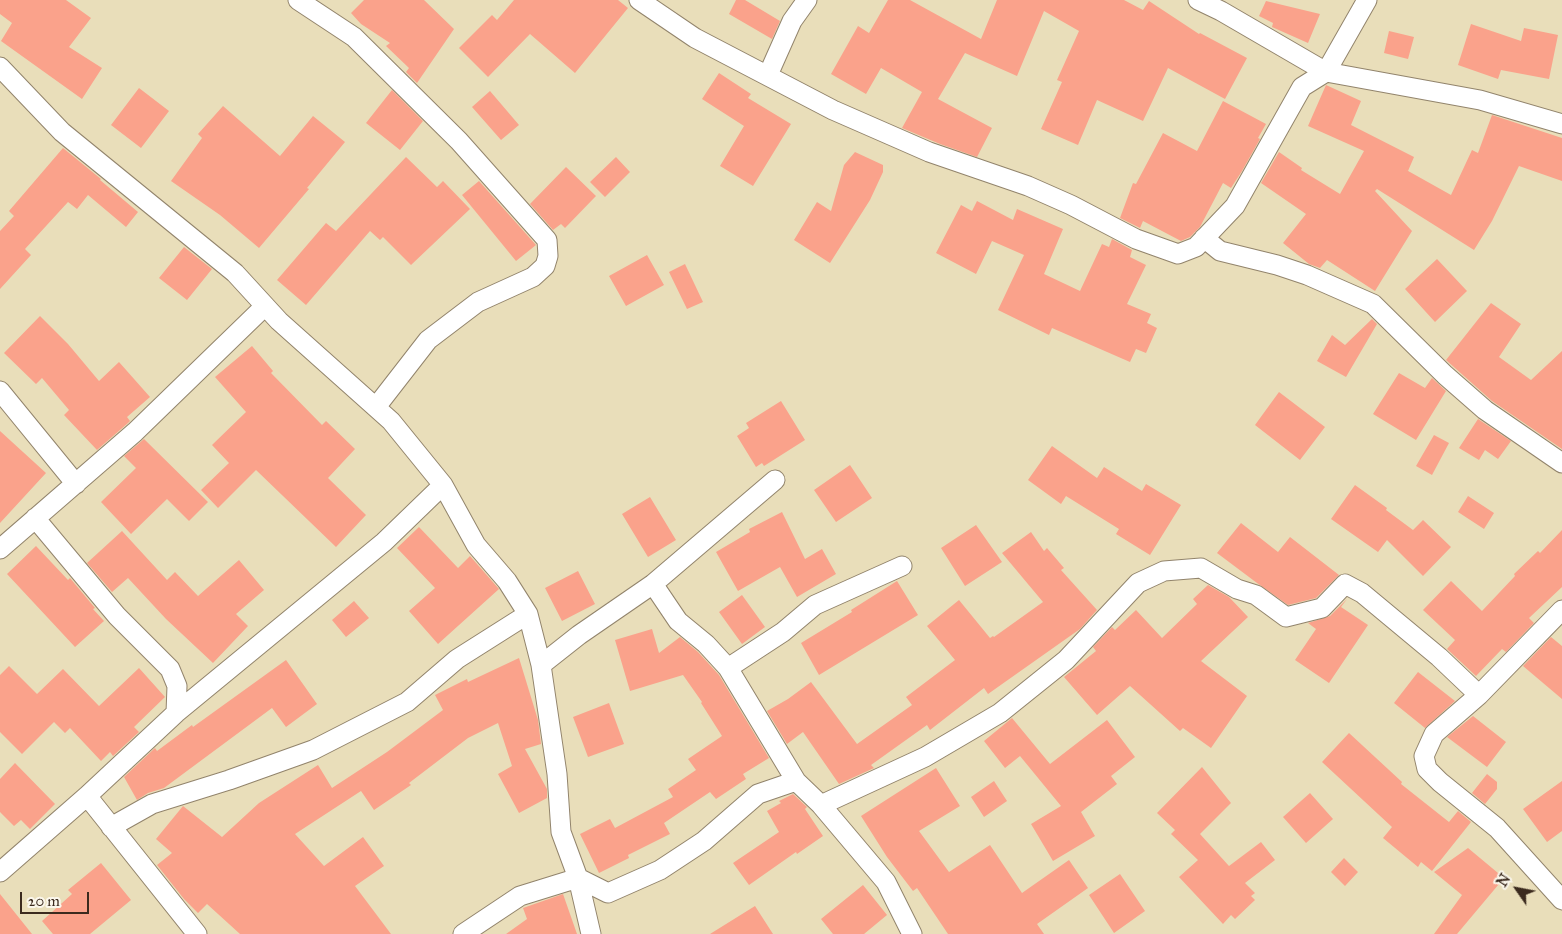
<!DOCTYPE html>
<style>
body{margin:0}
#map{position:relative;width:1562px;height:934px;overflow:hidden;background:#e9deba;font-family:"IM FELL Great Primer",serif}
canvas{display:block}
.north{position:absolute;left:1492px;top:864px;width:50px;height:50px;-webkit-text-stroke:4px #fbf7ec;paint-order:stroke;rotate:303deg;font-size:14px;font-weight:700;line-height:20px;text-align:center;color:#3b2a1e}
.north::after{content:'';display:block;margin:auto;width:18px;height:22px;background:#3b2a1e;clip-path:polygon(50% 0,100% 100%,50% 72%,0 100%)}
.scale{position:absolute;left:20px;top:892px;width:69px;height:22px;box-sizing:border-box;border:2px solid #3b2a1e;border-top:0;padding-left:6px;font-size:15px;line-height:18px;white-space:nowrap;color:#3b2a1e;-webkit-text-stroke:4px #fbf7ec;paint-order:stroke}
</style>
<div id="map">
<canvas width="1562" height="934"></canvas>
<div class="north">N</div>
<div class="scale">20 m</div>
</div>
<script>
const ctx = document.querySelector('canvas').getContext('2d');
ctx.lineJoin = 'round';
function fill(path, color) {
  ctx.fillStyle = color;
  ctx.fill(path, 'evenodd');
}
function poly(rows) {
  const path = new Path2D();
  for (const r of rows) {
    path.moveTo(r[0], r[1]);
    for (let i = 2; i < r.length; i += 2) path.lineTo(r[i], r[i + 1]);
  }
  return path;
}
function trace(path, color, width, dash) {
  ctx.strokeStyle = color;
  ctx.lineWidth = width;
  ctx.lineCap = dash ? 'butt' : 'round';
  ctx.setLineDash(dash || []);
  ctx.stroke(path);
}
fill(poly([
 [0,0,66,0,91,18,69,47,102,68,82,99,1,41,12,23,0,14],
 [364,0,424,0,454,29,417,83,406,72,409,68,386,46,390,43,361,24,351,13],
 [514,0,618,0,628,8,575,73,530,34,488,77,459,48,492,15,497,20],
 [736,0,745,0,780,21,772,39,729,14],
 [888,0,910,0,981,39,997,0,1124,0,1143,10,1149,1,1199,34,1200,33,1247,58,1225,99,1168,68,1143,121,1097,100,1078,145,1041,129,1062,82,1057,80,1079,31,1044,11,1017,76,965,53,938,99,992,128,977,157,940,144,902,128,922,92,881,68,866,94,831,74,858,26,869,33],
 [1266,1,1320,14,1308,43,1272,27,1273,23,1259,16],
 [1471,24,1521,41,1524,28,1558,35,1549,79,1501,70,1498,79,1458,65],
 [1389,31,1414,37,1408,59,1384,53],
 [719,73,751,94,748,98,791,124,753,186,720,166,744,126,702,99],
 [1326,85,1361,101,1351,125,1414,157,1408,171,1401,167,1451,195,1472,150,1478,153,1492,115,1562,138,1562,181,1519,166,1492,221,1474,250,1377,189,1375,191,1412,231,1375,291,1327,260,1320,268,1309,264,1283,243,1306,214,1261,183,1279,152,1302,168,1301,170,1340,194,1364,151,1308,126],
 [139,88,169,111,141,148,111,125],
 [392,90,423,121,400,150,366,123],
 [490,91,519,125,501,140,472,107],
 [1223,101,1266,124,1258,138,1260,139,1242,171,1231,188,1223,183,1200,227,1190,237,1181,241,1143,221,1140,228,1120,218,1133,183,1136,184,1163,133,1197,151],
 [223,106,280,156,313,116,345,142,307,188,309,189,259,248,220,215,171,181,202,138,198,134],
 [63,148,101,179,100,180,138,212,126,227,88,195,77,209,68,202,25,249,31,255,0,289,0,231,14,216,9,211],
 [855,152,883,165,883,172,870,200,830,263,794,240,817,202,831,211,844,165],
 [406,157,437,187,443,181,470,209,411,265,383,237,380,240,370,231,306,305,277,280,326,223,336,231],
 [616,157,630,172,605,197,590,182],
 [566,167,596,196,565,228,561,224,553,230,530,204],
 [479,181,536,245,516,261,462,195],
 [977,201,1013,220,1017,209,1063,229,1044,274,1080,291,1102,244,1109,247,1112,239,1132,250,1130,257,1146,265,1127,304,1151,314,1147,323,1157,328,1146,353,1136,349,1130,362,1052,328,1049,335,998,310,1024,255,992,241,976,274,936,253,961,205,972,211],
 [184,247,212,269,187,300,159,278],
 [647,255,664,285,626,306,609,276],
 [1437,259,1467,291,1435,322,1405,289],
 [685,264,703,302,687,309,669,272],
 [1491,303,1521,324,1499,357,1531,380,1562,351,1562,449,1492,401,1446,360],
 [40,316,68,344,99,381,119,362,150,397,127,417,130,421,128,423,97,450,64,415,69,410,42,378,36,384,4,353],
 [1372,319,1377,324,1346,377,1317,361,1332,335,1345,345],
 [252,346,273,371,271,373,322,425,326,421,355,449,328,478,366,515,336,547,256,470,218,508,201,490,229,463,212,445,246,412,215,377],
 [1399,373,1425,388,1432,378,1446,391,1416,440,1373,414],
 [1279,392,1325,427,1300,460,1255,425],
 [781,401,805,440,764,466,762,463,756,467,737,436,749,428,746,423],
 [1478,419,1511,441,1498,459,1485,450,1479,460,1459,448],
 [0,431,46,473,0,523],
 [1434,435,1449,443,1432,475,1416,466],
 [144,439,208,502,189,521,167,499,131,534,101,502,136,468,124,456],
 [1052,446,1097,478,1104,467,1142,491,1146,484,1181,505,1150,555,1116,534,1119,529,1066,496,1061,504,1028,480],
 [850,465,872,498,836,522,814,490],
 [1355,485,1387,508,1386,510,1413,530,1423,520,1451,547,1423,576,1387,540,1378,552,1331,519],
 [1468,496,1494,513,1484,529,1458,512],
 [650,497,676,540,648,557,622,514],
 [782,512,805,559,822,549,836,574,797,597,780,567,738,591,716,552,750,532,749,529],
 [1241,523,1278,552,1290,537,1339,575,1316,598,1288,605,1257,583,1217,553],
 [976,525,1002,562,965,586,941,548],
 [419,527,458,568,470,556,499,589,438,644,409,611,435,588,397,548],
 [1562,530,1562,587,1529,618,1534,623,1506,652,1502,649,1476,676,1447,649,1455,640,1423,610,1451,581,1482,611,1515,576,1514,574,1538,551,1540,553],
 [122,531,167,580,175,572,198,596,239,560,264,590,236,614,248,626,213,663,166,619,128,578,112,592,87,563],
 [1031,532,1044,551,1047,548,1064,568,1061,570,1097,610,1080,629,988,694,984,688,930,730,927,725,871,765,874,768,839,784,803,732,787,744,767,711,788,699,811,682,857,744,912,705,906,697,955,660,927,626,959,600,990,638,993,636,994,637,1043,602,1002,553],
 [36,546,68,580,70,578,95,608,93,609,104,621,75,647,7,574],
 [578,571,595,604,562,621,545,588],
 [897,581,918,615,819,675,801,643,852,612,851,610],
 [1208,585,1229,597,1248,617,1201,661,1247,696,1211,748,1183,728,1180,731,1130,686,1097,715,1064,677,1096,651,1093,647,1112,627,1115,630,1136,610,1162,638,1197,604,1193,599],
 [742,595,765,627,742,644,719,612],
 [1347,599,1341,607,1368,625,1329,683,1295,660,1316,629,1308,623,1330,616],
 [354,601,369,618,346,637,332,620],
 [652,629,659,653,680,637,698,652,719,675,769,758,743,774,746,779,716,799,710,792,664,823,670,834,628,855,629,858,599,873,580,834,610,819,615,828,673,797,668,789,696,770,688,759,722,736,701,703,702,702,683,675,630,691,615,640],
 [1551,637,1562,646,1562,699,1523,666],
 [519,658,538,720,541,744,525,749,547,789,547,798,519,813,498,774,512,766,498,723,468,738,409,783,411,785,374,810,361,791,295,834,324,866,363,837,384,866,355,886,391,934,240,934,207,904,198,913,184,899,157,865,172,853,156,839,183,806,222,837,259,803,318,765,332,788,387,752,443,710,435,695,467,679,468,682],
 [286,660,317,704,286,727,272,708,164,788,148,793,137,800,124,777,155,748,157,751,192,725,193,727],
 [9,666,37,694,63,669,99,706,139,668,165,697,134,727,139,732,113,756,110,752,101,761,70,728,65,733,54,722,22,754,0,732,0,675],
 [1418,672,1455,701,1425,728,1394,703],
 [609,703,624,744,588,757,573,717],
 [1473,716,1506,742,1487,767,1447,737],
 [1012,718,1050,764,1107,720,1135,757,1111,776,1117,784,1081,812,1095,836,1053,861,1031,824,1061,806,1020,756,1005,768,984,741],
 [1349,733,1402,782,1401,784,1449,822,1458,811,1471,822,1432,871,1421,862,1418,867,1383,838,1392,827,1322,762],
 [15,763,55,804,30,829,21,820,14,826,0,812,0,779],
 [1202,767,1231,803,1200,834,1229,866,1261,842,1275,860,1245,883,1255,893,1251,896,1255,900,1235,919,1231,915,1223,924,1179,877,1198,860,1171,834,1175,830,1157,813],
 [936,768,960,806,919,831,949,872,990,845,1022,893,1069,860,1088,888,1037,924,1044,934,948,934,917,888,913,891,887,857,861,816],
 [1487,774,1497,782,1497,789,1485,804,1472,793],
 [994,781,1007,801,984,817,971,797],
 [1562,781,1562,831,1547,842,1523,809],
 [1310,793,1333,819,1306,843,1283,817],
 [793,794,807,807,805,809,823,836,797,854,796,852,749,885,733,863,779,832,767,811,781,803,779,801],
 [1468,848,1504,878,1457,934,1434,934,1462,895,1434,872],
 [1344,858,1358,872,1345,886,1331,872],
 [101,863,131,900,90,934,53,934,42,921,72,894,68,890],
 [1120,874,1145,911,1114,933,1089,895],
 [863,885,887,915,864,934,833,934,821,919],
 [0,894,32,934,0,934],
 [563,894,577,934,506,934,527,919,523,908],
 [755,906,773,934,710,934]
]), '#faa28b');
const street = poly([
 [298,0,354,37,459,141,547,240,548,256,545,266,533,277,478,302,428,340,376,407],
 [639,0,695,38,833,110,929,152,1028,186,1071,205,1136,239,1178,254,1196,247,1235,206,1302,87,1326,72,1367,0],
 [1198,0,1221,11,1326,72,1480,100,1562,124],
 [0,67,62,132,235,273,279,321,391,421,443,485,476,545,507,581,528,614,541,665,557,774,561,832,578,878,591,934],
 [768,75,792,21,807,0],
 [1204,238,1220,251,1277,265,1307,275,1373,304,1445,375,1485,410,1562,463],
 [0,391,76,484],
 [35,518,117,616,170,669,177,686,176,713],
 [0,549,135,432,265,306],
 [653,584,678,621,706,644,728,668,796,781,821,805,886,882,912,934],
 [1562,610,1479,695,1434,734,1424,756,1427,769,1440,782,1497,828,1562,900],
 [541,665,579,635,653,584,775,480],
 [728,668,783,632,815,605,902,566],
 [87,796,197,934],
 [821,805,925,757,1000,713,1066,660,1138,583,1164,571,1201,568,1237,589,1256,595,1286,617,1322,608,1345,584,1362,593,1439,657,1479,695],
 [111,827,152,804,229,780,313,750,407,702,457,659,528,614],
 [0,872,87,796,176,713,384,542,443,485],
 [463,934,520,896,578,878,608,893,660,870,704,841,758,794,796,781]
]);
trace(street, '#92846c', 21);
trace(street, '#fff', 19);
</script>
